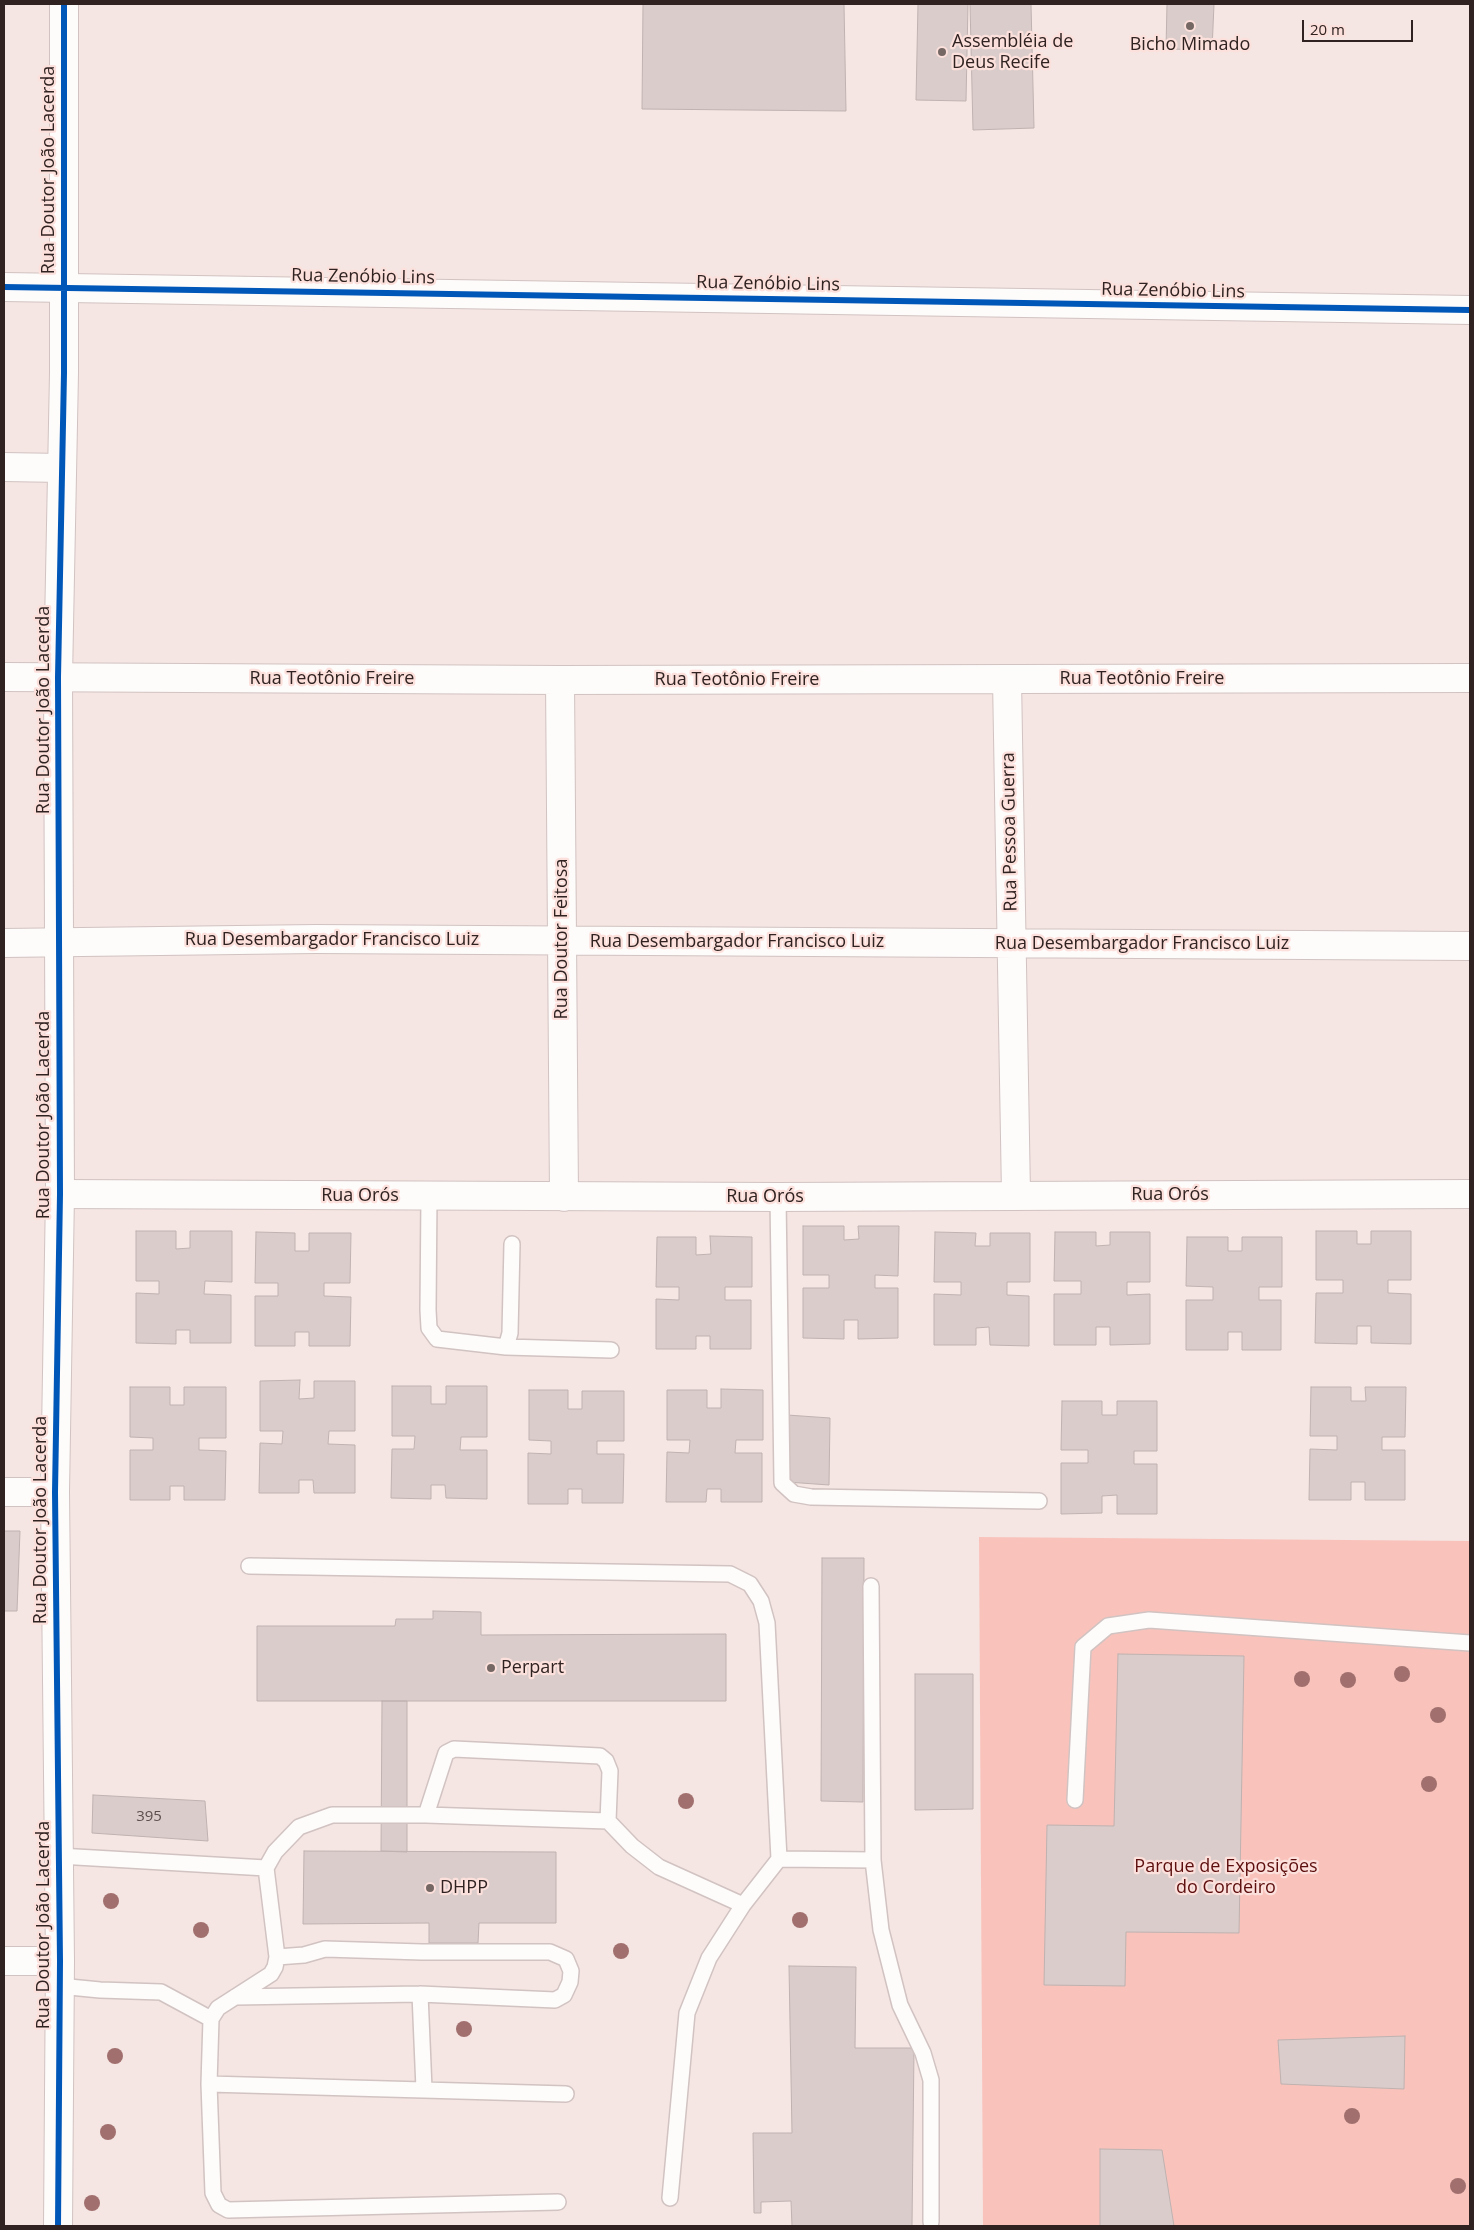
<!DOCTYPE html>
<meta charset="utf-8">
<style>
body{margin:0}
#map{position:relative;width:1474px;height:2230px;overflow:hidden;background:#f5e6e3;font-family:"Open Sans",sans-serif}
canvas{display:block}
.frame{position:absolute;inset:0;border:5px solid #2f2220;pointer-events:none}
.scale{position:absolute;left:1302px;top:20px;width:111px;height:22px;box-sizing:border-box;border:2px solid #2f2220;border-top:0;padding-left:6px;font-size:15px;line-height:18px;white-space:nowrap;color:#2f2220;-webkit-text-stroke:4px #fce0dc;paint-order:stroke}
</style>
<div id="map">
<canvas width="1474" height="2230"></canvas>
<div class="frame"></div>
<div class="scale">20 m</div>
</div>
<script>
const ctx = document.querySelector('canvas').getContext('2d');
ctx.lineJoin = 'round';
function fill(path, color) {
  ctx.fillStyle = color;
  ctx.fill(path, 'evenodd');
}
function poly(rows) {
  const path = new Path2D();
  for (const r of rows) {
    path.moveTo(r[0], r[1]);
    for (let i = 2; i < r.length; i += 2) path.lineTo(r[i], r[i + 1]);
  }
  return path;
}
function trace(path, color, width, dash) {
  ctx.strokeStyle = color;
  ctx.lineWidth = width;
  ctx.lineCap = dash ? 'butt' : 'round';
  ctx.setLineDash(dash || []);
  ctx.stroke(path);
}
function write(font, color, halo, rows, align = 'center') {
  ctx.font = font + ' "Open Sans",sans-serif';
  ctx.lineWidth = 4.5;
  ctx.setLineDash([]);
  ctx.textBaseline = 'middle';
  ctx.strokeStyle = halo;
  ctx.fillStyle = color;
  for (const [text, x, y, turn = 0] of rows) {
    ctx.save();
    ctx.translate(x, y);
    ctx.rotate((+turn || 0) * Math.PI / 180);
    ctx.textAlign = isNaN(turn) ? turn : align;
    if (halo) ctx.strokeText(text, 0, 0);
    ctx.fillText(text, 0, 0);
    ctx.restore();
  }
}
fill(poly([
 [979,1537,1470,1541,1470,2226,983,2226]
]), '#f9c3bc');
const building = poly([
 [643,4,844,4,846,111,642,109,643,4],
 [918,4,968,4,966,101,916,100,918,4],
 [970,4,1031,4,1034,128,973,130,970,4],
 [1167,4,1214,4,1212,50,1166,49,1167,4],
 [803,1226,844,1226,844,1240,859,1239,858,1226,899,1226,898,1276,875,1275,875,1288,898,1288,898,1338,858,1339,858,1320,844,1320,844,1339,803,1338,803,1288,829,1288,829,1275,803,1275,803,1226],
 [136,1231,176,1231,176,1249,190,1248,190,1231,232,1231,232,1282,205,1281,204,1294,231,1295,231,1343,190,1343,190,1330,176,1330,176,1344,136,1343,136,1293,159,1294,159,1281,136,1281,136,1231],
 [1316,1231,1357,1231,1357,1244,1371,1244,1371,1231,1411,1231,1411,1280,1388,1280,1388,1293,1411,1294,1411,1344,1371,1343,1371,1326,1357,1326,1357,1344,1315,1343,1316,1293,1343,1293,1343,1280,1316,1280,1316,1231],
 [256,1232,295,1233,295,1251,309,1251,309,1233,351,1233,350,1283,324,1283,324,1296,351,1297,350,1346,309,1346,309,1332,295,1332,295,1346,255,1346,255,1296,278,1296,278,1283,255,1283,256,1232],
 [935,1232,976,1233,975,1246,990,1246,990,1233,1030,1233,1030,1282,1007,1282,1007,1295,1029,1296,1029,1346,990,1345,989,1327,976,1328,976,1345,934,1345,934,1294,961,1295,961,1282,934,1282,935,1232],
 [1055,1232,1096,1232,1096,1246,1110,1245,1110,1232,1150,1232,1150,1282,1127,1282,1127,1295,1150,1294,1150,1344,1110,1345,1110,1327,1096,1327,1096,1345,1054,1345,1054,1294,1081,1294,1081,1281,1054,1281,1055,1232],
 [710,1236,752,1237,752,1287,725,1287,725,1300,751,1300,751,1349,710,1349,710,1336,696,1336,696,1349,656,1349,656,1299,679,1300,679,1287,656,1287,657,1237,696,1237,696,1255,711,1254,710,1236],
 [1187,1237,1228,1237,1228,1251,1242,1251,1242,1237,1282,1237,1282,1287,1259,1287,1259,1300,1281,1300,1281,1350,1242,1350,1242,1332,1228,1332,1228,1350,1186,1350,1186,1300,1213,1300,1213,1287,1186,1286,1187,1237],
 [300,1380,299,1399,314,1398,314,1381,355,1381,355,1431,329,1431,328,1444,355,1445,355,1493,314,1493,313,1480,299,1480,299,1493,259,1493,260,1443,282,1444,283,1431,260,1431,260,1381,300,1380],
 [392,1386,431,1386,431,1404,446,1404,446,1386,487,1386,487,1437,461,1437,460,1450,487,1450,487,1499,446,1498,445,1485,431,1485,431,1499,391,1498,392,1449,414,1449,415,1436,392,1436,392,1386],
 [130,1387,170,1387,170,1405,184,1405,184,1387,226,1387,226,1438,199,1438,199,1450,226,1451,225,1500,184,1500,184,1486,170,1486,170,1500,130,1500,130,1450,153,1450,153,1438,130,1437,130,1387],
 [1311,1387,1351,1387,1351,1401,1366,1401,1365,1387,1406,1387,1405,1437,1382,1437,1382,1450,1405,1450,1405,1500,1365,1500,1365,1482,1351,1482,1351,1500,1309,1500,1310,1449,1337,1450,1337,1436,1310,1436,1311,1387],
 [721,1389,763,1390,763,1440,736,1440,735,1453,762,1453,762,1502,721,1502,721,1489,707,1489,706,1502,666,1502,667,1452,689,1453,690,1440,667,1440,667,1390,707,1390,707,1408,721,1408,721,1389],
 [529,1390,568,1390,568,1409,582,1409,582,1391,624,1391,624,1441,597,1441,597,1454,624,1454,623,1503,582,1503,582,1489,568,1489,568,1504,528,1504,528,1453,551,1454,551,1441,529,1440,529,1390],
 [1062,1401,1102,1401,1102,1415,1117,1415,1117,1401,1157,1401,1157,1451,1134,1451,1134,1464,1157,1464,1157,1514,1117,1514,1117,1495,1102,1496,1102,1513,1061,1514,1061,1463,1088,1463,1088,1450,1061,1450,1062,1401],
 [787,1415,830,1418,829,1485,787,1482,787,1415],
 [4,1531,20,1531,17,1611,4,1611,4,1531],
 [822,1558,864,1558,863,1802,821,1801,822,1558],
 [433,1611,481,1612,481,1635,726,1634,726,1701,257,1701,257,1626,395,1626,396,1619,433,1619,433,1611],
 [1118,1654,1244,1656,1239,1933,1126,1932,1125,1986,1044,1985,1047,1825,1114,1826,1118,1654],
 [915,1674,973,1674,973,1809,915,1810,915,1674],
 [382,1701,407,1701,407,1852,381,1851,382,1701],
 [93,1795,205,1801,208,1841,92,1833,93,1795],
 [304,1851,556,1852,556,1923,479,1923,478,1943,429,1943,429,1923,303,1924,304,1851],
 [789,1966,856,1967,855,2048,914,2048,912,2226,792,2226,791,2201,761,2202,761,2213,754,2213,753,2133,792,2133,789,1966],
 [1405,2036,1404,2089,1281,2084,1278,2040,1405,2036],
 [1100,2149,1162,2150,1174,2226,1100,2226,1100,2149]
]);
fill(building, '#d9ccca');
trace(building, '#bfb2b0', 1);
const lane = poly([
 [429,1196,428,1310,429,1328,437,1339,506,1347,510,1333,512,1244],
 [778,1197,782,1483,794,1494,811,1497,1039,1501],
 [506,1347,611,1350],
 [249,1566,730,1574,750,1584,761,1601,767,1623,779,1859,743,1905,709,1958,687,2013,670,2198],
 [871,1586,873,1860,881,1930,900,2005,923,2053,931,2080,931,2222],
 [1075,1800,1083,1647,1108,1626,1149,1620,1470,1643],
 [426,1815,446,1753,454,1749,600,1756,606,1761,610,1771,608,1821],
 [59,1856,266,1868,277,1957,275,1967,271,1974,218,2008,211,2019,209,2084,213,2193,219,2205,228,2210,558,2202],
 [779,1859,873,1860],
 [266,1868,275,1852,299,1827,332,1815,426,1815,608,1821,632,1846,659,1867,743,1905],
 [59,1986,100,1990,161,1992,211,2019],
 [420,1994,424,2089],
 [235,1997,420,1994,555,2000,564,1995,570,1982,571,1971,566,1959,550,1952,422,1952,325,1949,304,1955,277,1957],
 [209,2084,566,2094]
]);
const street = poly([
 [4,287,1470,310],
 [4,467,62,468],
 [4,677,560,680,1470,678],
 [1007,679,1016,1195],
 [560,680,564,1197],
 [4,943,316,939,1470,946],
 [60,1194,778,1197,1470,1194],
 [4,1961,60,1961]
]);
const secondary = poly([
 [4,1492,55,1492],
 [58,2226,60,1961,55,1492,60,1194,58,677,64,373,64,4]
]);
trace(lane, '#d1c3c1', 18);
trace(street, '#d1c3c1', 30);
trace(secondary, '#d1c3c1', 30);
trace(lane, '#fefbfb', 15);
trace(street, '#fefbfb', 28);
trace(secondary, '#fefbfb', 28);
trace(poly([
 [4,287,1470,310],
 [58,2226,60,1961,55,1492,60,1194,58,677,64,373,64,4]
]), '#0057b8', 6);
ctx.fillStyle = '#a1706e';
for (const [x, y] of [
 [1402,1674],
 [1302,1679],
 [1348,1680],
 [1438,1715],
 [1429,1784],
 [686,1801],
 [111,1901],
 [800,1920],
 [201,1930],
 [621,1951],
 [464,2029],
 [115,2056],
 [1352,2116],
 [108,2132],
 [1458,2186],
 [92,2203]
]) {
  ctx.beginPath();
  ctx.arc(x, y, 8, 0, 2 * Math.PI);
  ctx.fill();
}
for (const [x, y, r, color] of [
 [1190,26,5,"#746764"],
 [942,52,5,"#746764"],
 [491,1668,5,"#746764"],
 [430,1888,5,"#746764"]
]) {
  const dot = new Path2D();
  dot.arc(x, y, r, 0, 2 * Math.PI);
  ctx.fillStyle = color;
  ctx.fill(dot);
  trace(dot, '#fce0dc', 2);
}
write('15px', '#5c4f4d', null, [
 ["395",149,1817]
]);
write('18px', '#2f2220', '#fce0dc', [
 ["Assembléia de",952,42],
 ["Deus Recife",952,63],
 ["Bicho Mimado",1190,45,"center"],
 ["Perpart",501,1668],
 ["DHPP",440,1888]
], 'left');
write('18px', '#2f2220', '#fce0dc', [
 ["Rua Doutor João Lacerda",49,170,-90],
 ["Rua Zenóbio Lins",363,277,1],
 ["Rua Zenóbio Lins",768,284,1],
 ["Rua Zenóbio Lins",1173,291,1],
 ["Rua Teotônio Freire",332,679],
 ["Rua Teotônio Freire",1142,679],
 ["Rua Teotônio Freire",737,680],
 ["Rua Doutor João Lacerda",44,710,-90],
 ["Rua Pessoa Guerra",1010,832,-91],
 ["Rua Doutor Feitosa",562,939,-90],
 ["Rua Desembargador Francisco Luiz",332,940],
 ["Rua Desembargador Francisco Luiz",737,942],
 ["Rua Desembargador Francisco Luiz",1142,944],
 ["Rua Doutor João Lacerda",44,1115,-90],
 ["Rua Orós",1170,1195],
 ["Rua Orós",360,1196],
 ["Rua Orós",765,1197],
 ["Rua Doutor João Lacerda",41,1520,-90],
 ["Rua Doutor João Lacerda",44,1925,-90]
]);
write('18px', '#5c0f0e', '#fce0dc', [
 ["Parque de Exposições",1226,1867],
 ["do Cordeiro",1226,1888]
]);
</script>
